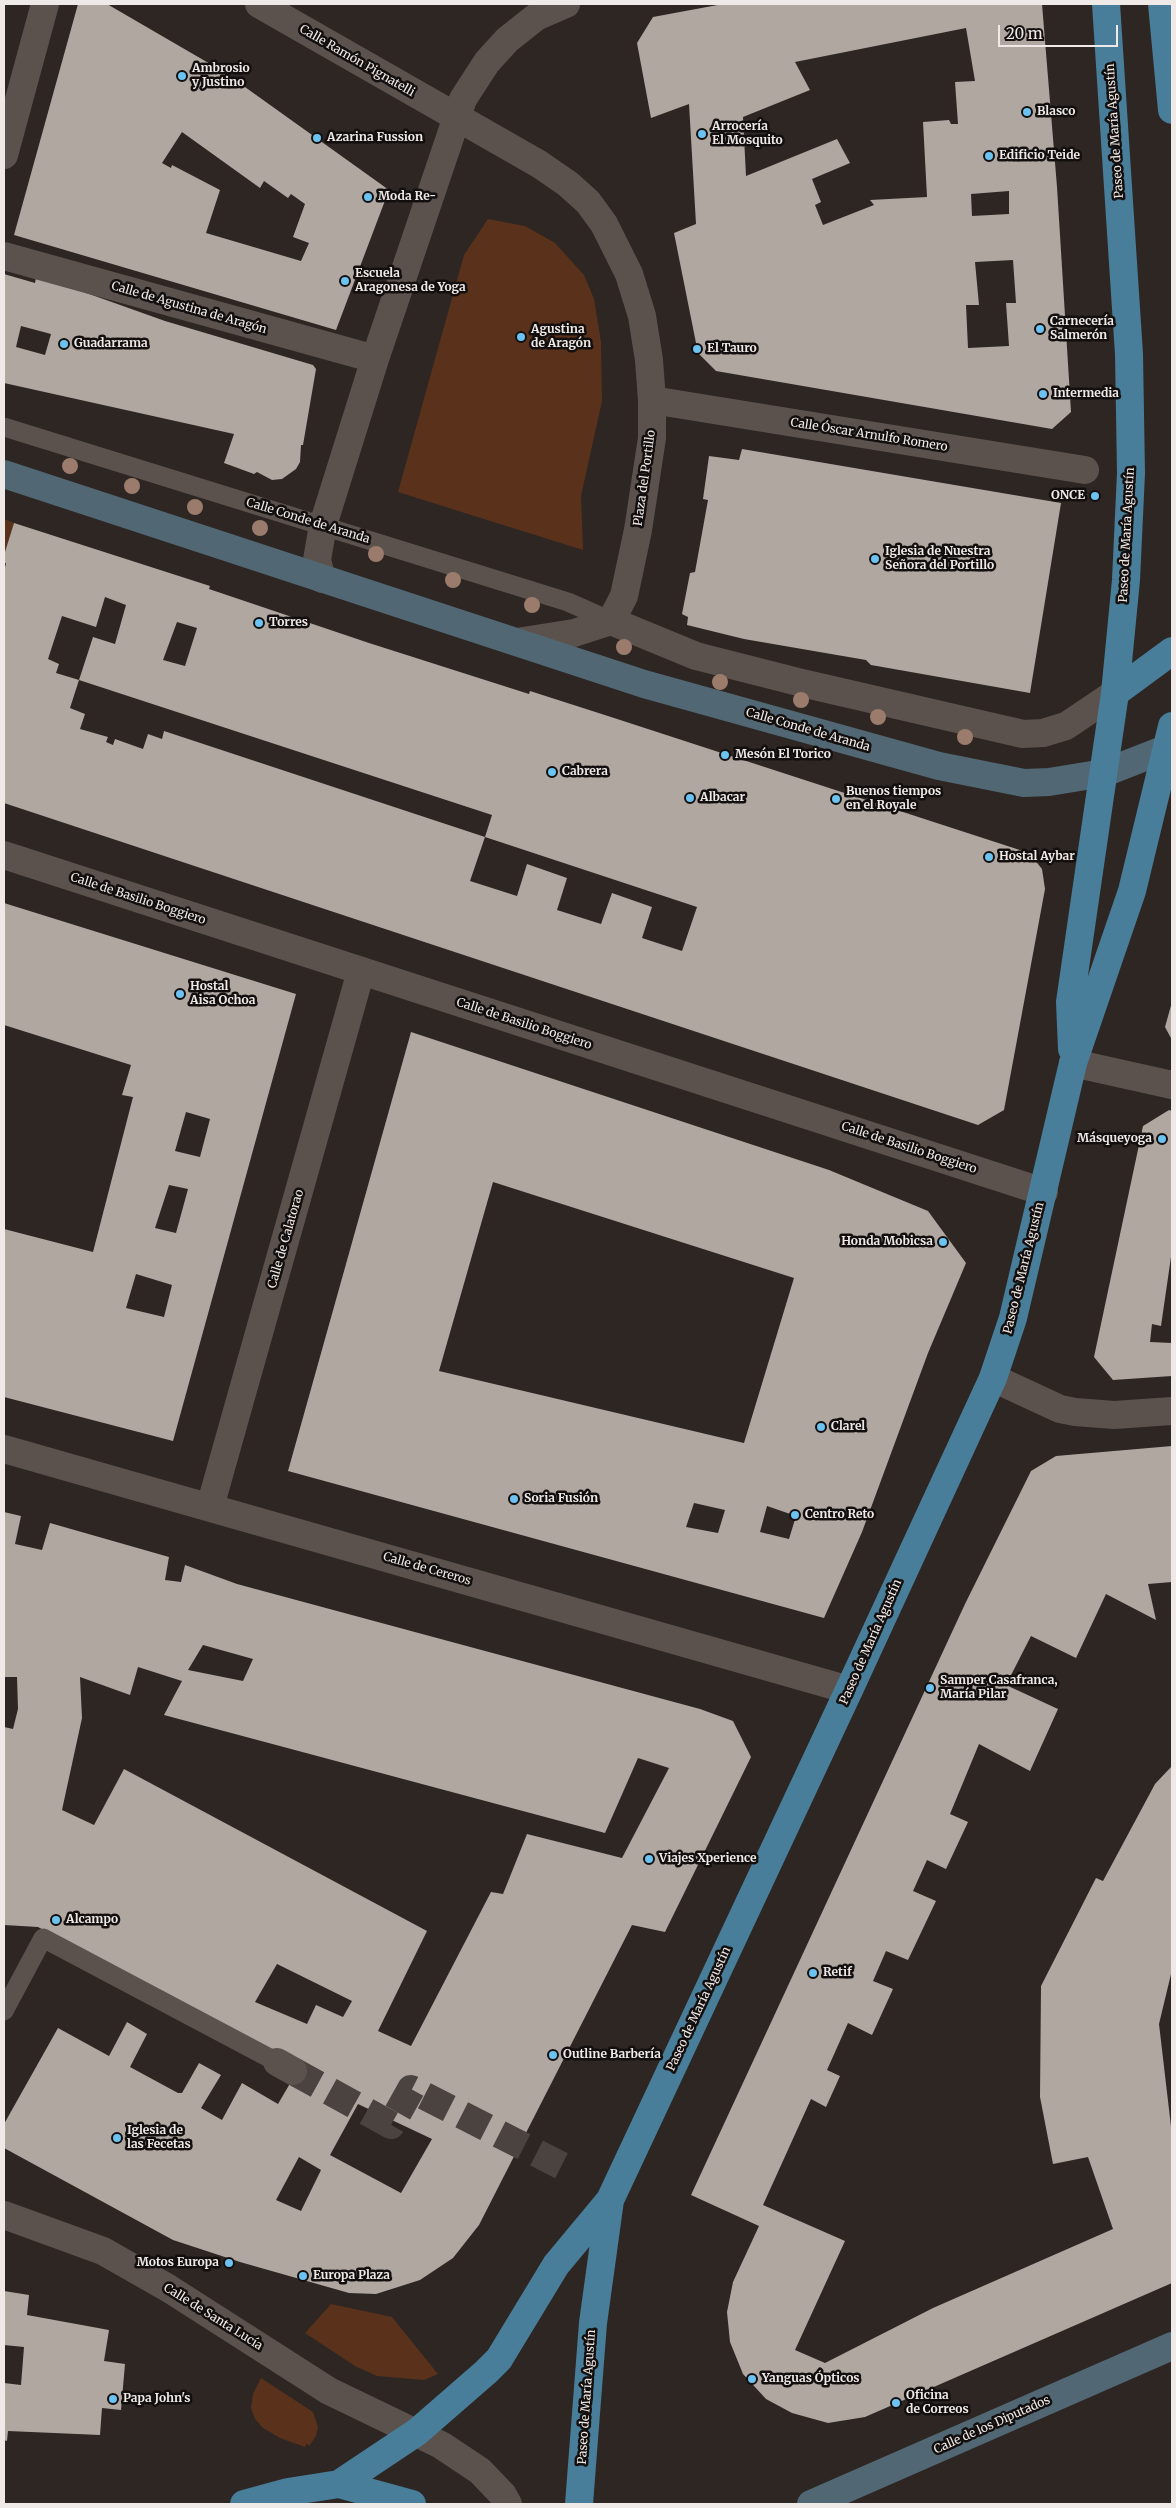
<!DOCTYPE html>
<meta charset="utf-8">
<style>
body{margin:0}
#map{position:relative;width:1176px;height:2508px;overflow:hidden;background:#2d2622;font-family:Merriweather,serif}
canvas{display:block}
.frame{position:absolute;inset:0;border:5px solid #efeae7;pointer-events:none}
.scale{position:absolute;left:998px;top:25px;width:120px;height:22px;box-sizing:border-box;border:2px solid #efeae7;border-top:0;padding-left:6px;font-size:15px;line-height:18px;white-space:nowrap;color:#efeae7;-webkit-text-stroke:4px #130f0e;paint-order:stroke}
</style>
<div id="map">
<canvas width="1176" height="2508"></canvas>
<div class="frame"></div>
<div class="scale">20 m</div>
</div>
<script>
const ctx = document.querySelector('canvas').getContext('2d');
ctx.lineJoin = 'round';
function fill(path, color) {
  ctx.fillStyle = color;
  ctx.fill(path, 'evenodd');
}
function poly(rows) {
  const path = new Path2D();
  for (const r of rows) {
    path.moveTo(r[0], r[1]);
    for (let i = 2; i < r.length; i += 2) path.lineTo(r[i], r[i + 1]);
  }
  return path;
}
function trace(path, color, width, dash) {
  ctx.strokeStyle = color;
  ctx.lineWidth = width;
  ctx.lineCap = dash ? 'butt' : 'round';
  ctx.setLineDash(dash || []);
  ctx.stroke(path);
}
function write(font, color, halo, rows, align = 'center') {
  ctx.font = font + ' Merriweather,serif';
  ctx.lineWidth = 5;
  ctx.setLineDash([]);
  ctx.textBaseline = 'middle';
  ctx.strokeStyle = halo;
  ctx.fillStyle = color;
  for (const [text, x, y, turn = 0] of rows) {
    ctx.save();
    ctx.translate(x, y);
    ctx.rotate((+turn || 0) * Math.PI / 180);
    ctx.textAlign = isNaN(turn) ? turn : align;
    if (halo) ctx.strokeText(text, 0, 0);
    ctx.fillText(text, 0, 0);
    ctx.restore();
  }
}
fill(poly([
 [488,219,525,226,555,243,584,275,594,299,601,342,602,401,581,496,583,550,398,492,464,255],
 [4,519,14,523,4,555],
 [331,2304,392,2317,438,2374,424,2380,377,2376,355,2366,305,2333],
 [261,2378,313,2412,318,2427,316,2436,309,2446,307,2443,305,2447,280,2438,263,2428,255,2419,251,2408,253,2394]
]), '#5a321c');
fill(poly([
 [78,4,107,4,224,72,389,190,336,330,14,235],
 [182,132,260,188,264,181,288,198,291,194,305,204,293,237,309,243,301,261,206,233,220,190,172,165,171,168,162,163],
 [723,4,1042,4,1057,187,1071,412,1052,429,716,371,698,353,674,233,696,224,689,104,651,118,637,43,653,17],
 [966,28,975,81,955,82,958,124,951,124,949,120,923,122,927,197,870,200,874,205,823,225,815,205,821,202,812,179,850,163,837,139,746,176,743,117,810,90,795,62],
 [1009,191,1009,214,972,216,971,194],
 [1013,260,1016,303,1006,303,1009,346,968,348,966,305,979,305,975,262],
 [4,274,35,283,36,278,64,285,165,321,313,365,316,369,303,445,301,445,300,462,296,469,282,479,272,480,257,472,254,474,224,463,234,434,4,383],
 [21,326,51,334,45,355,16,347],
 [742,449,1061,503,1030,693,871,665,866,660,744,639,687,625,688,617,682,614,690,573,695,572,708,500,703,499,709,456,739,460],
 [14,523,210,586,209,589,369,643,529,694,530,691,611,717,1029,853,1042,869,1045,889,1004,1110,978,1125,4,803,4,572,6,563,4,563,4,555],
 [105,597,126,605,115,644,93,637,79,680,492,815,485,837,697,907,682,951,642,938,652,907,612,893,601,924,557,910,567,878,527,864,517,896,470,881,485,837,164,731,162,739,148,734,143,749,115,739,113,745,106,742,108,737,80,729,85,714,70,708,79,680,56,673,59,664,48,659,62,616,96,627],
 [177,622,197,628,185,666,163,660],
 [4,903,296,994,173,1441,4,1397,4,1229,93,1252,133,1097,122,1095,131,1065,4,1025],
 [186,1112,210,1119,200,1157,175,1151],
 [169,1185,188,1189,176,1233,155,1228],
 [136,1274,172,1285,164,1317,126,1308],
 [1172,1002,1172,1040,1165,1027],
 [411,1032,829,1170,928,1211,966,1263,928,1353,862,1532,824,1618,288,1471],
 [493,1182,794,1278,744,1443,439,1371],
 [694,1503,725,1510,718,1533,686,1527],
 [767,1506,796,1516,789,1539,760,1532],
 [1169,1110,1172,1111,1172,1250,1161,1326,1152,1324,1150,1342,1172,1343,1172,1376,1113,1380,1094,1357,1143,1126],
 [1172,1446,1172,1582,1148,1584,1156,1620,1106,1594,1076,1658,1031,1636,1006,1685,1058,1709,1030,1771,979,1744,950,1814,968,1822,946,1869,927,1860,913,1891,936,1901,908,1960,886,1951,873,1981,893,1989,872,2035,848,2023,827,2070,840,2076,826,2107,811,2099,763,2205,845,2241,795,2350,825,2363,933,2308,1113,2229,1088,2157,1053,2164,1040,2097,1041,1986,1096,1878,1103,1881,1155,1784,1172,1766,1172,1970,1159,2024,1172,2135,1172,2283,865,2417,828,2423,792,2413,766,2399,743,2374,730,2342,727,2312,733,2282,759,2226,691,2195,965,1604,1031,1471,1056,1456],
 [4,1512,21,1516,15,1544,42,1550,50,1523,169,1557,165,1580,181,1582,185,1565,237,1584,700,1709,733,1721,751,1757,665,1932,632,1925,479,2225,453,2258,420,2280,376,2294,349,2293,240,2262,173,2240,4,2148,4,2124,58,2028,109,2056,127,2022,147,2034,130,2067,178,2093,182,2093,199,2063,221,2075,201,2108,222,2120,242,2083,278,2104,292,2080,290,2059,38,1927,4,1925,4,1727,13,1729,18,1709,17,1677,4,1677],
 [203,1645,253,1659,243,1681,188,1670],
 [138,1667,182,1681,164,1715,605,1833,638,1758,669,1768,622,1858,527,1834,503,1894,491,1892,411,2046,378,2031,427,1931,124,1769,94,1825,62,1810,82,1718,80,1677,130,1695],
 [277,1964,352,2001,343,2017,316,2005,307,2024,255,2002],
 [358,2104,432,2139,401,2193,330,2155],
 [299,2157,321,2170,301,2211,276,2200],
 [4,2291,29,2295,27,2315,109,2330,104,2361,125,2364,121,2410,102,2408,100,2435,8,2431,7,2441,4,2440,4,2383,21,2385,24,2347,4,2345]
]), '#b0a7a1');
trace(poly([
 [293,2071,391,2125,411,2089,570,2170]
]), '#4a4340', 28, [28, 14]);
trace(poly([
 [4,427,568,602,611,621],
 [4,2011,43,1938,277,2062]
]), '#5b524d', 19);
trace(poly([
 [259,4,539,164,568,184,588,202,604,224,629,274,642,316,649,360,652,400,652,438,638,530,624,596,611,621],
 [4,155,45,4],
 [4,256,375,359],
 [652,400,1085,470],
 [322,579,317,560,323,525,375,359,463,99,487,62,507,40,536,17,566,4],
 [517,642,574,633,611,621,696,656,806,684,1023,734,1043,733,1066,726,1115,693],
 [4,855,1044,1192],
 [1073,1063,1172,1085],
 [993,1378,1060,1409,1075,1412,1114,1415,1172,1411],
 [4,1449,849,1690],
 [210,1507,361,971],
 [277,2062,293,2071],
 [4,2215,103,2251,168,2288,329,2391,441,2445,480,2471,503,2495,508,2504]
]), '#5b524d', 28);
trace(poly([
 [4,474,644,684,939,766,1024,783,1049,782,1104,773,1168,748],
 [811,2504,1172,2346]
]), '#516874', 28);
trace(poly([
 [1162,4,1172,110],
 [1115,693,1172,651],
 [1072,1049,1070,1002,1115,693,1126,580,1131,473,1129,354,1106,4],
 [339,2484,417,2432,486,2372,499,2359,556,2265,610,2200,849,1690,993,1378,1013,1318,1073,1063,1132,891,1172,726],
 [244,2504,288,2492,339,2484,412,2504],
 [579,2504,593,2323,610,2200]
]), '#487e9a', 28);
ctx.fillStyle = '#9b7c6c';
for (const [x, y] of [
 [70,466],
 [132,486],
 [195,507],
 [260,528],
 [376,554],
 [453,580],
 [532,605],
 [624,647],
 [720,682],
 [801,700],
 [878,717],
 [965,737]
]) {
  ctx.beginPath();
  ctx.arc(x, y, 8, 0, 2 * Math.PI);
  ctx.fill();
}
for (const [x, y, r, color] of [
 [182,76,5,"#6cc3f2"],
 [1027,112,5,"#6cc3f2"],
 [702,134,5,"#6cc3f2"],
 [317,138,5,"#6cc3f2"],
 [989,156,5,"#6cc3f2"],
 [368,197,5,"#6cc3f2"],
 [345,281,5,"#6cc3f2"],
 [1040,329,5,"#6cc3f2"],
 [521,337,5,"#6cc3f2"],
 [64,344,5,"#6cc3f2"],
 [697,349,5,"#6cc3f2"],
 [1043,394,5,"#6cc3f2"],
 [1095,496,5,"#6cc3f2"],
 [875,559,5,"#6cc3f2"],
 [259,623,5,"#6cc3f2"],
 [725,755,5,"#6cc3f2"],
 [552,772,5,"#6cc3f2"],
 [690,798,5,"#6cc3f2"],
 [836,799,5,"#6cc3f2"],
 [989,857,5,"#6cc3f2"],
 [180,994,5,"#6cc3f2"],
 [1162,1139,5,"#6cc3f2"],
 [943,1242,5,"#6cc3f2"],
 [821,1427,5,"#6cc3f2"],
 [514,1499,5,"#6cc3f2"],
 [795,1515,5,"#6cc3f2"],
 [930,1688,5,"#6cc3f2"],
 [649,1859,5,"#6cc3f2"],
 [56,1920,5,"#6cc3f2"],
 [813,1973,5,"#6cc3f2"],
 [553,2055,5,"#6cc3f2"],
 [117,2138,5,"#6cc3f2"],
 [229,2263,5,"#6cc3f2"],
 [303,2276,5,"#6cc3f2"],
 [752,2379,5,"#6cc3f2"],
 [113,2399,5,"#6cc3f2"],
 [896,2403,5,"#6cc3f2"]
]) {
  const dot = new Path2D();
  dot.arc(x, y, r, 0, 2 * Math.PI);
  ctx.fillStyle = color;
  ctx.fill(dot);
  trace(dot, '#130f0e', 2);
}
write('12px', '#efeae7', '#130f0e', [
 ["Calle Ramón Pignatelli",357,61,30],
 ["Paseo de María Agustín",1115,131,-94],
 ["Calle de Agustina de Aragón",189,308,16],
 ["Calle Óscar Arnulfo Romero",869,435,9],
 ["Plaza del Portillo",645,478,-82],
 ["Calle Conde de Aranda",308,521,17],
 ["Paseo de María Agustín",1127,535,-87],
 ["Calle Conde de Aranda",808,730,16],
 ["Calle de Basilio Boggiero",138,899,18],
 ["Calle de Basilio Boggiero",524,1024,18],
 ["Calle de Basilio Boggiero",909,1148,18],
 ["Calle de Calatorao",286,1239,-74],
 ["Paseo de María Agustín",1024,1268,-76],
 ["Calle de Cereros",427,1569,16],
 ["Paseo de María Agustín",871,1642,-66],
 ["Paseo de María Agustín",699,2009,-65],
 ["Calle de Santa Lucía",213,2317,32],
 ["Paseo de María Agustín",587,2397,-86],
 ["Calle de los Diputados",992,2425,-24]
]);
write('bold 12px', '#efeae7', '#130f0e', [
 ["Ambrosio",192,69],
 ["y Justino",192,83],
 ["Blasco",1037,112],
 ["Arrocería",712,127],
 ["El Mosquito",712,141],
 ["Azarina Fussion",327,138],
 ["Edificio Teide",999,156],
 ["Moda Re-",378,197],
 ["Escuela",355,274],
 ["Aragonesa de Yoga",355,288],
 ["Carnecería",1050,322],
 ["Salmerón",1050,336],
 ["Agustina",531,330],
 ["de Aragón",531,344],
 ["Guadarrama",74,344],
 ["El Tauro",707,349],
 ["Intermedia",1053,394],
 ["ONCE",1085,496,"right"],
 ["Iglesia de Nuestra",885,552],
 ["Señora del Portillo",885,566],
 ["Torres",269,623],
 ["Mesón El Torico",735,755],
 ["Cabrera",562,772],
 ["Buenos tiempos",846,792],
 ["en el Royale",846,806],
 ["Albacar",700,798],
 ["Hostal Aybar",999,857],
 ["Hostal",190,987],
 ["Aisa Ochoa",190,1001],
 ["Másqueyoga",1152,1139,"right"],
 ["Honda Mobicsa",933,1242,"right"],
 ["Clarel",831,1427],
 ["Soria Fusión",524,1499],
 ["Centro Reto",805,1515],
 ["Samper Casafranca,",940,1681],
 ["María Pilar",940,1695],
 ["Viajes Xperience",659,1859],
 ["Alcampo",66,1920],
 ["Retif",823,1973],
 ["Outline Barbería",563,2055],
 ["Iglesia de",127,2131],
 ["las Fecetas",127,2145],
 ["Motos Europa",219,2263,"right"],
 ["Europa Plaza",313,2276],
 ["Yanguas Ópticos",762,2379],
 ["Oficina",906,2396],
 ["de Correos",906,2410],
 ["Papa John's",123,2399]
], 'left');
</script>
